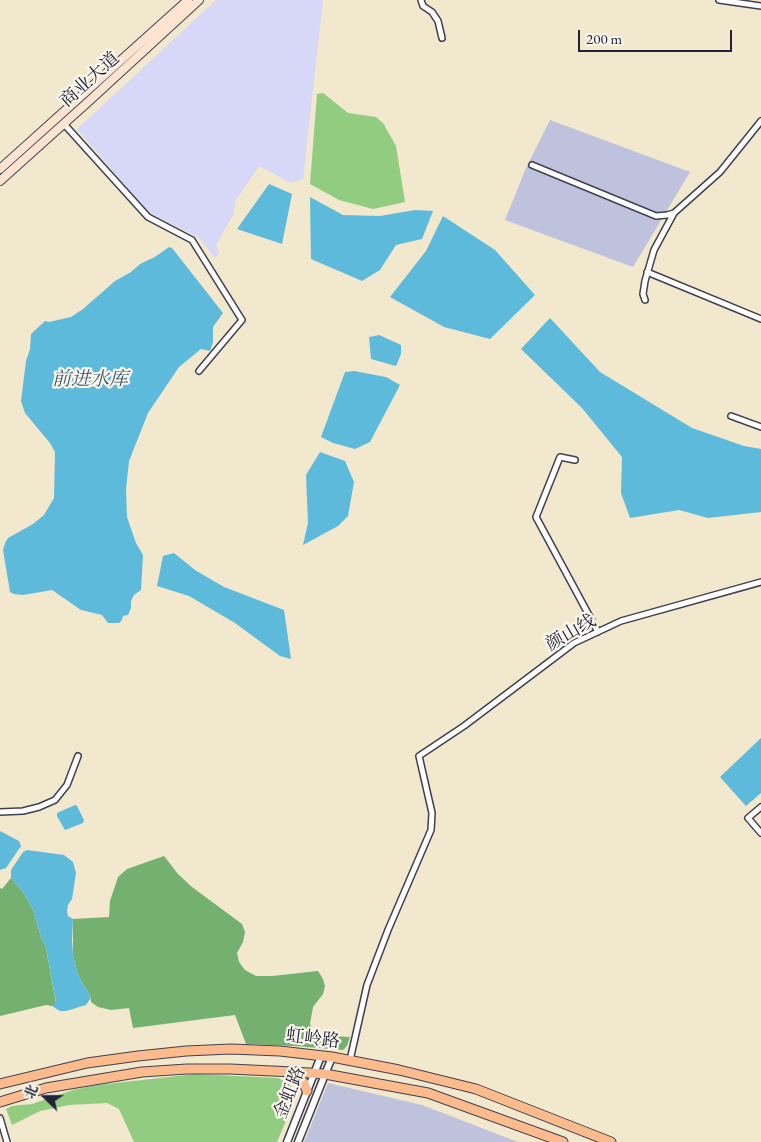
<!DOCTYPE html>
<meta charset="utf-8">
<style>
body{margin:0}
#map{position:relative;width:761px;height:1142px;overflow:hidden;background:#f1e8ce;font-family:"EB Garamond","Noto Serif SC",serif}
canvas{display:block}
.north{position:absolute;left:20px;top:1072px;width:50px;height:50px;-webkit-text-stroke:4px #fbf7ec;paint-order:stroke;rotate:292deg;font-size:14px;font-weight:700;line-height:20px;text-align:center;color:#22223b}
.north::after{content:'';display:block;margin:auto;width:18px;height:22px;background:#22223b;clip-path:polygon(50% 0,100% 100%,50% 72%,0 100%)}
.scale{position:absolute;left:578px;top:30px;width:154px;height:22px;box-sizing:border-box;border:2px solid #22223b;border-top:0;padding-left:6px;font-size:15px;line-height:18px;white-space:nowrap;color:#22223b;-webkit-text-stroke:4px #fbf7ec;paint-order:stroke}
</style>
<div id="map">
<canvas width="761" height="1142"></canvas>
<div class="north">北</div>
<div class="scale">200 m</div>
</div>
<script>
const ctx = document.querySelector('canvas').getContext('2d');
ctx.lineJoin = 'round';
function fill(path, color) {
  ctx.fillStyle = color;
  ctx.fill(path, 'evenodd');
}
function poly(rows) {
  const path = new Path2D();
  for (const r of rows) {
    path.moveTo(r[0], r[1]);
    for (let i = 2; i < r.length; i += 2) path.lineTo(r[i], r[i + 1]);
  }
  return path;
}
function trace(path, color, width, dash) {
  ctx.strokeStyle = color;
  ctx.lineWidth = width;
  ctx.lineCap = dash ? 'butt' : 'round';
  ctx.setLineDash(dash || []);
  ctx.stroke(path);
}
function write(font, color, halo, rows, align = 'center') {
  ctx.font = font + ' "EB Garamond","Noto Serif SC",serif';
  ctx.lineWidth = 4.5;
  ctx.setLineDash([]);
  ctx.textBaseline = 'middle';
  ctx.strokeStyle = halo;
  ctx.fillStyle = color;
  for (const [text, x, y, turn = 0] of rows) {
    ctx.save();
    ctx.translate(x, y);
    ctx.rotate((+turn || 0) * Math.PI / 180);
    ctx.textAlign = isNaN(turn) ? turn : align;
    if (halo) ctx.strokeText(text, 0, 0);
    ctx.fillText(text, 0, 0);
    ctx.restore();
  }
}
fill(poly([
 [216,0,323,0,303,179,291,183,259,166,236,200,233,215,216,245,219,253,215,258,198,237,149,213,77,129]
]), '#d7d7f8');
fill(poly([
 [550,120,690,172,633,267,505,220,526,168],
 [328,1083,422,1105,518,1142,304,1142]
]), '#bfc2dd');
fill(poly([
 [323,93,348,113,376,117,383,123,396,146,405,202,373,209,339,200,310,184,317,94],
 [196,1074,278,1078,288,1083,293,1089,294,1102,277,1142,134,1142,119,1109,107,1103,69,1105,40,1111,12,1125,6,1109,12,1106,32,1104,73,1090,97,1085]
]), '#91cc81');
fill(poly([
 [164,856,178,874,192,887,242,924,245,932,243,942,237,953,239,962,245,970,256,976,272,976,318,971,323,979,325,986,323,994,313,1007,310,1024,312,1030,318,1035,350,1037,347,1046,343,1050,295,1046,246,1044,235,1015,133,1028,129,1008,111,1010,98,1007,91,1002,90,995,82,983,77,972,73,955,73,919,109,917,110,901,118,877,127,869],
 [11,878,23,892,33,910,41,937,46,948,56,1003,52,1006,46,1005,0,1016,0,888,2,889]
]), '#74b06f');
fill(poly([
 [269,184,292,194,282,244,237,229],
 [310,197,343,215,380,216,415,210,433,211,422,239,396,245,380,270,362,281,311,259],
 [443,216,495,250,535,295,490,339,444,327,390,297,426,251],
 [169,247,172,248,223,313,213,327,213,342,210,351,201,349,179,367,148,413,129,461,126,489,127,517,136,543,143,555,141,590,134,595,131,601,131,608,128,615,123,616,122,620,119,623,108,623,102,615,81,610,52,590,23,595,14,594,10,592,3,550,5,543,8,538,33,524,44,515,54,498,55,452,50,443,25,413,21,401,26,361,30,349,31,334,45,321,49,322,71,317,83,309,115,281,131,272,140,264,155,257],
 [550,318,600,372,692,428,744,446,761,449,761,512,708,518,679,510,630,518,621,493,622,457,582,408,521,349],
 [379,335,401,345,401,354,396,366,371,359,369,337],
 [354,371,386,377,400,385,370,442,355,449,333,443,321,437,345,372],
 [320,452,345,461,354,482,348,516,338,526,303,545,308,523,306,475],
 [174,553,195,570,224,587,284,610,291,659,280,656,235,623,189,596,157,586,163,556],
 [761,738,761,793,746,806,720,777],
 [75,805,77,806,84,820,83,823,65,830,57,816,57,813],
 [0,831,19,841,21,846,6,868,0,870],
 [27,850,64,855,73,862,76,873,72,899,68,905,67,911,68,916,73,919,72,940,73,955,77,972,82,983,90,995,90,999,86,1005,66,1011,60,1011,52,1006,56,1002,46,948,41,937,33,910,23,892,11,878,11,870,23,852]
]), '#5dbadb');
const minor = poly([
 [421,0,423,6,432,12,438,21,442,38],
 [719,0,761,6],
 [64,124,148,217,192,240,242,320,199,371],
 [532,165,656,216,667,215,674,213],
 [647,272,761,319],
 [645,300,643,294,645,281,654,250,674,213,720,172,761,121],
 [731,416,761,427],
 [575,460,560,457,536,517,598,632],
 [761,807,748,818,761,833],
 [0,812,23,811,39,807,55,800,67,785,78,756],
 [350,1060,367,985,388,930,431,830,432,813,419,756,464,726,574,643,621,621,761,582],
 [0,1118,7,1142]
]);
const tertiary = poly([
 [287,1142,321,1056],
 [298,1142,332,1057]
]);
const secondary = poly([
 [0,169,188,0],
 [0,181,88,102,199,0]
]);
const primary = poly([
 [293,1072,304,1083,307,1091],
 [0,1084,87,1063,138,1056,186,1051,231,1049,280,1051,332,1057,399,1070,476,1089,611,1142],
 [0,1102,46,1088,142,1072,187,1069,230,1069,293,1072,325,1074,428,1093,563,1142]
]);
trace(minor, '#414051', 8);
trace(tertiary, '#414051', 9);
trace(secondary, '#414051', 10);
trace(primary, '#414051', 11);
trace(minor, '#fff', 5);
trace(tertiary, '#fff', 6);
trace(secondary, '#fde4d1', 8);
trace(primary, '#fbbb8c', 9);
write('18px', '#22223b', '#fbf7ec', [
 ["商业大道",90,80,-42],
 ["颜山线",571,633,-30],
 ["虹岭路",313,1039,7],
 ["金虹路",290,1093,-68]
]);
write('italic 19px', '#375773', '#fbf7ec', [
 ["前进水库",90,380]
]);
</script>
